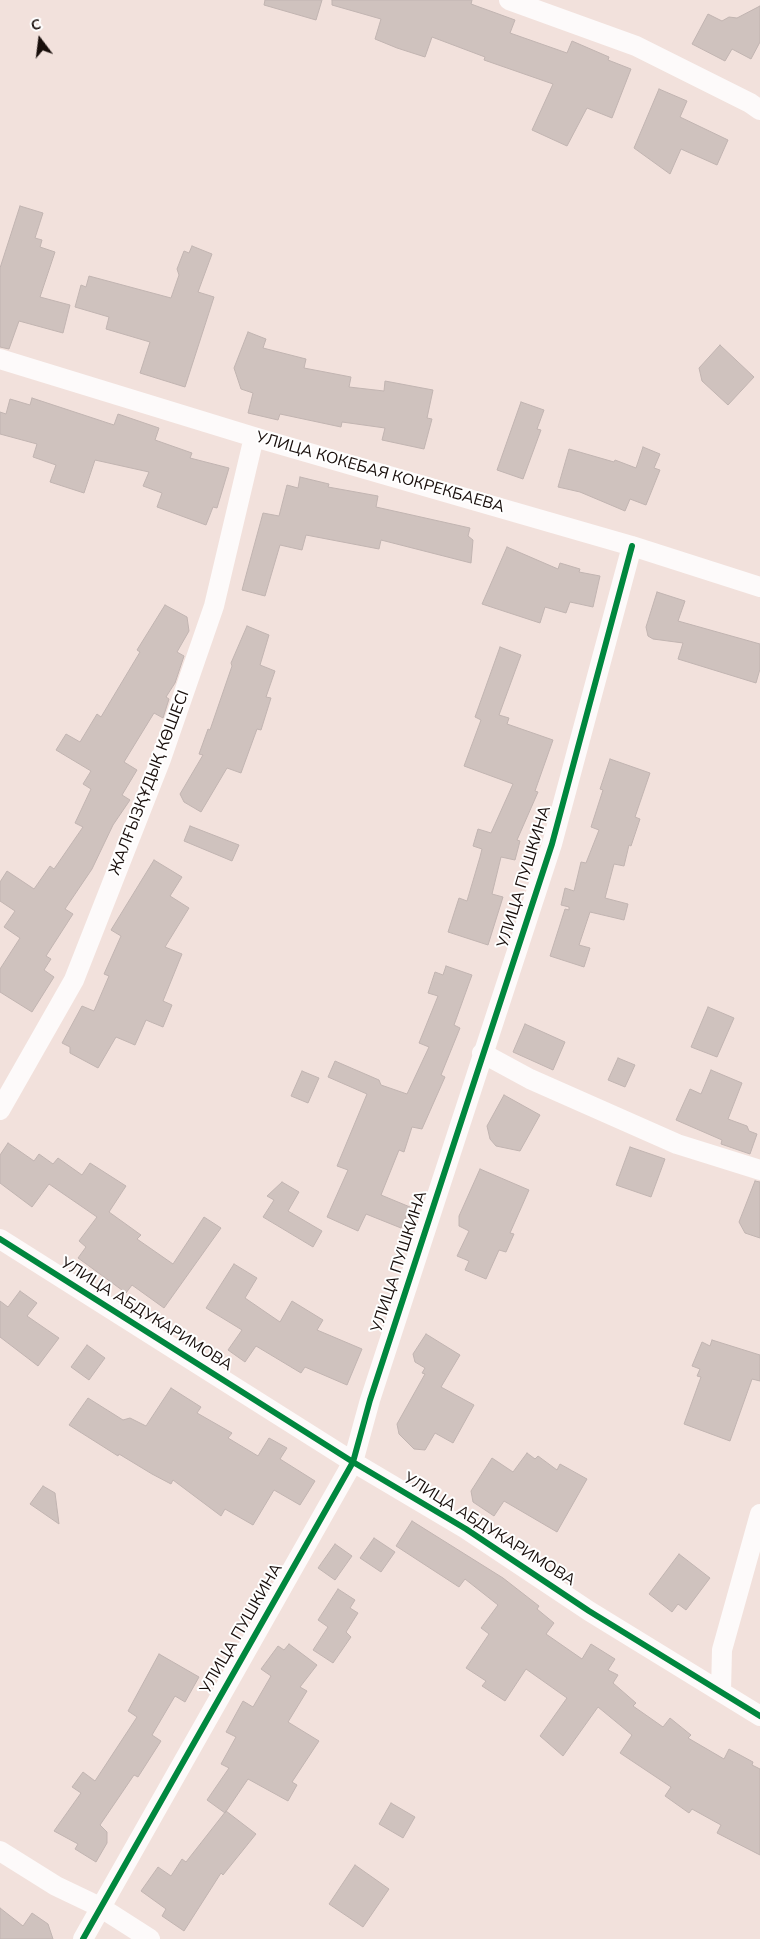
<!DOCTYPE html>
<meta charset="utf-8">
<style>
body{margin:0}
#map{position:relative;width:760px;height:1939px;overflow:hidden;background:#f2e1dc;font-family:"Nunito Sans",sans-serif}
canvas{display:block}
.north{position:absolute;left:15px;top:15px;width:50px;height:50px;-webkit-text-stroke:4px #fff;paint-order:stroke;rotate:345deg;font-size:14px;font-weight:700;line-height:20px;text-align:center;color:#180e0b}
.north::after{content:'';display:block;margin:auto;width:18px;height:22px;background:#180e0b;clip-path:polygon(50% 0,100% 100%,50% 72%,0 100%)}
</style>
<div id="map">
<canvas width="760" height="1939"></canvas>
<div class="north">С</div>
</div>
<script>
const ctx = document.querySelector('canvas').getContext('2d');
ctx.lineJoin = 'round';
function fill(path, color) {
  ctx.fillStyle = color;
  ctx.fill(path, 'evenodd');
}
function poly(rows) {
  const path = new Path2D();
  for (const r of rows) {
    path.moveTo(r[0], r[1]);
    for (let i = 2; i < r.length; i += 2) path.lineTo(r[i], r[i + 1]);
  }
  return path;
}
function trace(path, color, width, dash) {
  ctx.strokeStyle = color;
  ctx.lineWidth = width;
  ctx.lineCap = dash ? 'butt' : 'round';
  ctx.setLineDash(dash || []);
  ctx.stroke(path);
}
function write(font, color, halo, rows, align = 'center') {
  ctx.font = font + ' "Nunito Sans",sans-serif';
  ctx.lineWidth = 4;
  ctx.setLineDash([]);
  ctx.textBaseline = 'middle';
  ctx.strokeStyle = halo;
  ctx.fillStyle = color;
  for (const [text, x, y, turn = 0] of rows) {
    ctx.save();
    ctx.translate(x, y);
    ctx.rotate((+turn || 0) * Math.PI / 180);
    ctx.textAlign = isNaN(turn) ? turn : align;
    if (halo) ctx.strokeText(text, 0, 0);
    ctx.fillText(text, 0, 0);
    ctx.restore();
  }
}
const building = poly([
 [265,0,322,0,316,20,264,5,265,0],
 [332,0,472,0,471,4,515,20,510,33,567,53,572,41,609,57,608,60,631,69,612,118,587,108,567,146,532,130,553,84,484,60,485,57,432,37,425,57,397,48,375,39,381,19,332,5,332,0],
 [760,6,760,42,751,59,732,49,725,61,692,44,708,14,722,21,729,17,737,18,760,6],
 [659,89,687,101,680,117,728,140,717,165,681,149,670,174,634,148,659,89],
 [20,206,43,213,35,238,42,240,40,247,55,252,40,297,70,305,63,333,19,321,9,349,0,347,0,268,20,206],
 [192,246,212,254,198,292,214,297,185,387,140,373,150,342,106,329,109,317,75,307,81,285,86,287,89,276,171,298,179,275,177,269,184,251,189,253,192,246],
 [248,332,266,339,263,348,306,359,304,368,351,377,349,387,384,391,385,381,433,390,427,418,432,419,424,449,382,440,385,428,342,422,341,427,280,414,278,420,248,413,253,393,241,389,234,368,248,332],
 [720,345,754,377,728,405,702,381,699,368,720,345],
 [32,398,114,425,118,414,159,428,155,440,192,453,190,458,229,468,217,508,213,507,206,525,157,507,162,493,143,486,149,472,95,460,84,493,50,482,56,465,33,457,37,444,0,434,0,412,6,414,10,399,30,405,32,398],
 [521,402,544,410,537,429,541,430,523,479,497,470,521,402],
 [643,447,660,454,654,468,660,470,646,505,630,499,625,511,580,492,558,487,569,449,614,462,615,460,636,468,643,447],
 [300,477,329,484,328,487,378,496,376,507,470,528,468,536,473,540,471,563,381,540,379,549,306,535,302,550,280,545,265,596,242,590,263,513,279,516,287,485,298,488,300,477],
 [507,547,558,569,560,563,580,569,579,572,600,576,593,607,570,602,566,613,545,607,540,623,482,604,507,547],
 [657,592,685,601,678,621,760,644,760,669,756,683,678,659,683,643,653,639,648,636,646,627,657,592],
 [165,605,187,617,189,631,177,652,184,656,175,683,166,697,169,699,163,718,154,713,124,762,137,770,122,795,130,800,113,825,92,869,65,909,73,914,46,956,51,959,44,970,54,977,32,1012,0,992,0,969,20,938,4,927,15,911,0,901,0,882,7,871,34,889,50,866,54,869,83,827,75,823,91,789,83,784,91,771,56,750,66,734,80,742,97,714,101,717,140,652,137,650,165,605],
 [247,626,269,635,260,665,275,671,266,697,271,698,261,730,257,729,241,773,227,768,201,812,184,802,180,794,203,755,199,754,208,729,210,730,232,666,231,663,247,626],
 [500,647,521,655,499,715,509,718,507,724,553,740,535,791,538,792,517,840,520,841,515,860,501,857,492,894,503,897,488,945,448,932,459,898,467,901,480,857,482,849,473,846,478,829,491,833,513,784,464,766,481,720,475,717,500,647],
 [610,759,650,773,635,817,640,819,631,846,629,845,624,866,614,864,605,898,628,904,624,920,590,912,579,945,590,948,584,967,550,956,565,909,569,910,569,907,561,905,565,888,574,891,581,862,586,863,599,830,591,827,603,790,600,789,610,759],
 [190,826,239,845,232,861,184,841,190,826],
 [154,860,182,877,170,896,189,908,165,947,182,954,163,1001,172,1005,163,1027,146,1020,135,1045,116,1037,98,1068,70,1053,70,1047,62,1043,82,1006,94,1011,109,976,104,974,121,936,111,930,154,860],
 [446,966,472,975,454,1025,460,1028,441,1075,445,1077,422,1129,412,1127,404,1152,399,1150,381,1195,410,1207,401,1228,366,1214,358,1231,327,1217,348,1170,337,1166,367,1094,328,1077,335,1061,379,1080,381,1085,407,1094,429,1047,419,1043,438,996,428,993,435,972,443,975,446,966],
 [708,1007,734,1018,717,1057,691,1047,708,1007],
 [525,1024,565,1042,553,1070,513,1052,525,1024],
 [618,1058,635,1065,625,1087,608,1080,618,1058],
 [711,1070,742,1083,728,1119,747,1126,749,1131,757,1134,750,1154,721,1144,722,1140,676,1120,690,1089,701,1094,711,1070],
 [302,1071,319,1078,308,1103,291,1096,302,1071],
 [504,1095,540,1115,520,1151,496,1146,490,1139,487,1126,504,1095],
 [8,1143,34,1161,39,1154,53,1164,58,1158,82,1175,90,1163,126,1186,109,1212,141,1235,137,1239,173,1264,204,1217,221,1228,164,1308,132,1285,126,1293,78,1258,86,1247,79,1241,97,1217,49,1184,32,1207,0,1183,0,1155,8,1143],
 [630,1147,665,1159,651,1197,616,1185,630,1147],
 [480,1169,529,1190,510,1233,514,1234,506,1252,499,1250,486,1279,465,1270,469,1261,457,1256,469,1231,459,1226,459,1216,480,1169],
 [755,1181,760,1182,760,1238,745,1233,739,1222,755,1181],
 [282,1182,299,1192,288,1211,322,1231,313,1247,263,1217,274,1200,267,1196,282,1182],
 [234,1264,257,1278,245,1298,280,1322,292,1301,323,1320,317,1330,362,1349,347,1385,305,1367,301,1373,256,1346,245,1362,228,1350,242,1330,206,1308,234,1264],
 [20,1291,37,1303,27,1316,59,1338,38,1366,0,1337,0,1301,8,1307,20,1291],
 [426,1334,460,1355,441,1387,474,1405,453,1443,435,1433,425,1450,414,1449,399,1434,397,1424,425,1374,422,1373,425,1368,415,1362,413,1354,426,1334],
 [712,1340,760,1355,760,1381,752,1379,730,1441,684,1424,701,1377,697,1376,700,1369,692,1366,702,1342,710,1346,712,1340],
 [87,1345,105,1358,89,1380,71,1367,87,1345],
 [171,1388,201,1407,197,1413,232,1433,228,1438,258,1456,269,1438,287,1448,280,1459,315,1481,300,1505,274,1490,253,1525,225,1509,221,1516,173,1480,171,1484,152,1474,119,1454,118,1456,69,1425,88,1398,123,1420,130,1418,146,1426,171,1388],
 [527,1453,535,1459,538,1456,557,1470,560,1464,587,1479,557,1532,504,1501,494,1516,473,1502,471,1491,492,1458,513,1472,527,1453],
 [43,1486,55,1493,59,1524,30,1504,43,1486],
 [412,1521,503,1578,539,1606,537,1609,554,1623,546,1634,582,1659,591,1644,615,1659,608,1670,618,1675,613,1683,636,1703,633,1706,663,1727,670,1718,691,1735,688,1738,724,1759,729,1749,753,1762,752,1765,760,1769,760,1855,717,1833,721,1825,692,1809,689,1813,665,1796,671,1787,620,1753,632,1735,598,1707,563,1756,540,1736,567,1698,526,1669,505,1701,482,1686,486,1681,466,1668,489,1634,481,1628,498,1605,465,1579,459,1587,396,1546,412,1521],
 [374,1538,395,1552,381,1572,360,1558,374,1538],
 [335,1544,352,1556,335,1580,318,1568,335,1544],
 [679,1554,710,1578,686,1610,678,1604,672,1612,649,1594,679,1554],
 [338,1589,355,1600,350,1608,358,1613,346,1632,351,1637,333,1663,313,1650,328,1627,318,1620,338,1589],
 [289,1644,317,1665,300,1687,307,1691,288,1722,319,1741,292,1782,297,1785,288,1801,248,1779,225,1813,207,1800,229,1768,221,1764,236,1737,226,1732,243,1701,253,1707,271,1676,261,1669,278,1646,284,1650,289,1644],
 [159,1654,199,1677,185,1702,175,1696,152,1735,161,1741,138,1777,134,1775,100,1825,107,1832,107,1843,96,1862,75,1849,78,1844,54,1831,81,1793,72,1787,83,1772,95,1781,137,1717,128,1711,159,1654],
 [391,1803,415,1817,403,1838,379,1824,391,1803],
 [226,1811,256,1834,223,1875,221,1873,184,1931,162,1916,166,1909,141,1891,158,1867,171,1876,182,1859,186,1862,226,1811],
 [355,1865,389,1889,363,1927,329,1904,355,1865],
 [0,1908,23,1926,32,1913,48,1924,53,1939,0,1939,0,1908]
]);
fill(building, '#cfc2be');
trace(building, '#c1b4b1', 1);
trace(poly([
 [509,0,636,46,750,103,760,110],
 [0,359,254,437,632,546,760,587],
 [482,1053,530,1079,677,1144,760,1170],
 [0,1110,74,980,161,759,214,606,254,437],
 [0,1239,353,1462,466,1529,589,1611,760,1716],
 [721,1691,722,1650,760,1514],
 [0,1851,56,1886,100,1907,150,1939],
 [83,1939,353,1462,370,1400,552,844,632,546]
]), '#fdfafa', 20);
trace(poly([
 [0,1239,353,1462,466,1529,589,1611,760,1716],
 [83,1939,353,1462,370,1400,552,844,632,546]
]), '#00873e', 6);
write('16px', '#180e0b', '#fff', [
 ["УЛИЦА КОКЕБАЯ КОКРЕКБАЕВА",380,473,16],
 ["ЖАЛҒЫЗҚҰДЫҚ КӨШЕСІ",150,783,-69],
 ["УЛИЦА ПУШКИНА",525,877,-73],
 ["УЛИЦА ПУШКИНА",400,1262,-72],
 ["УЛИЦА АБДУКАРИМОВА",146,1315,32],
 ["УЛИЦА АБДУКАРИМОВА",489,1530,32],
 ["УЛИЦА ПУШКИНА",242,1629,-60]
]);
</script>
